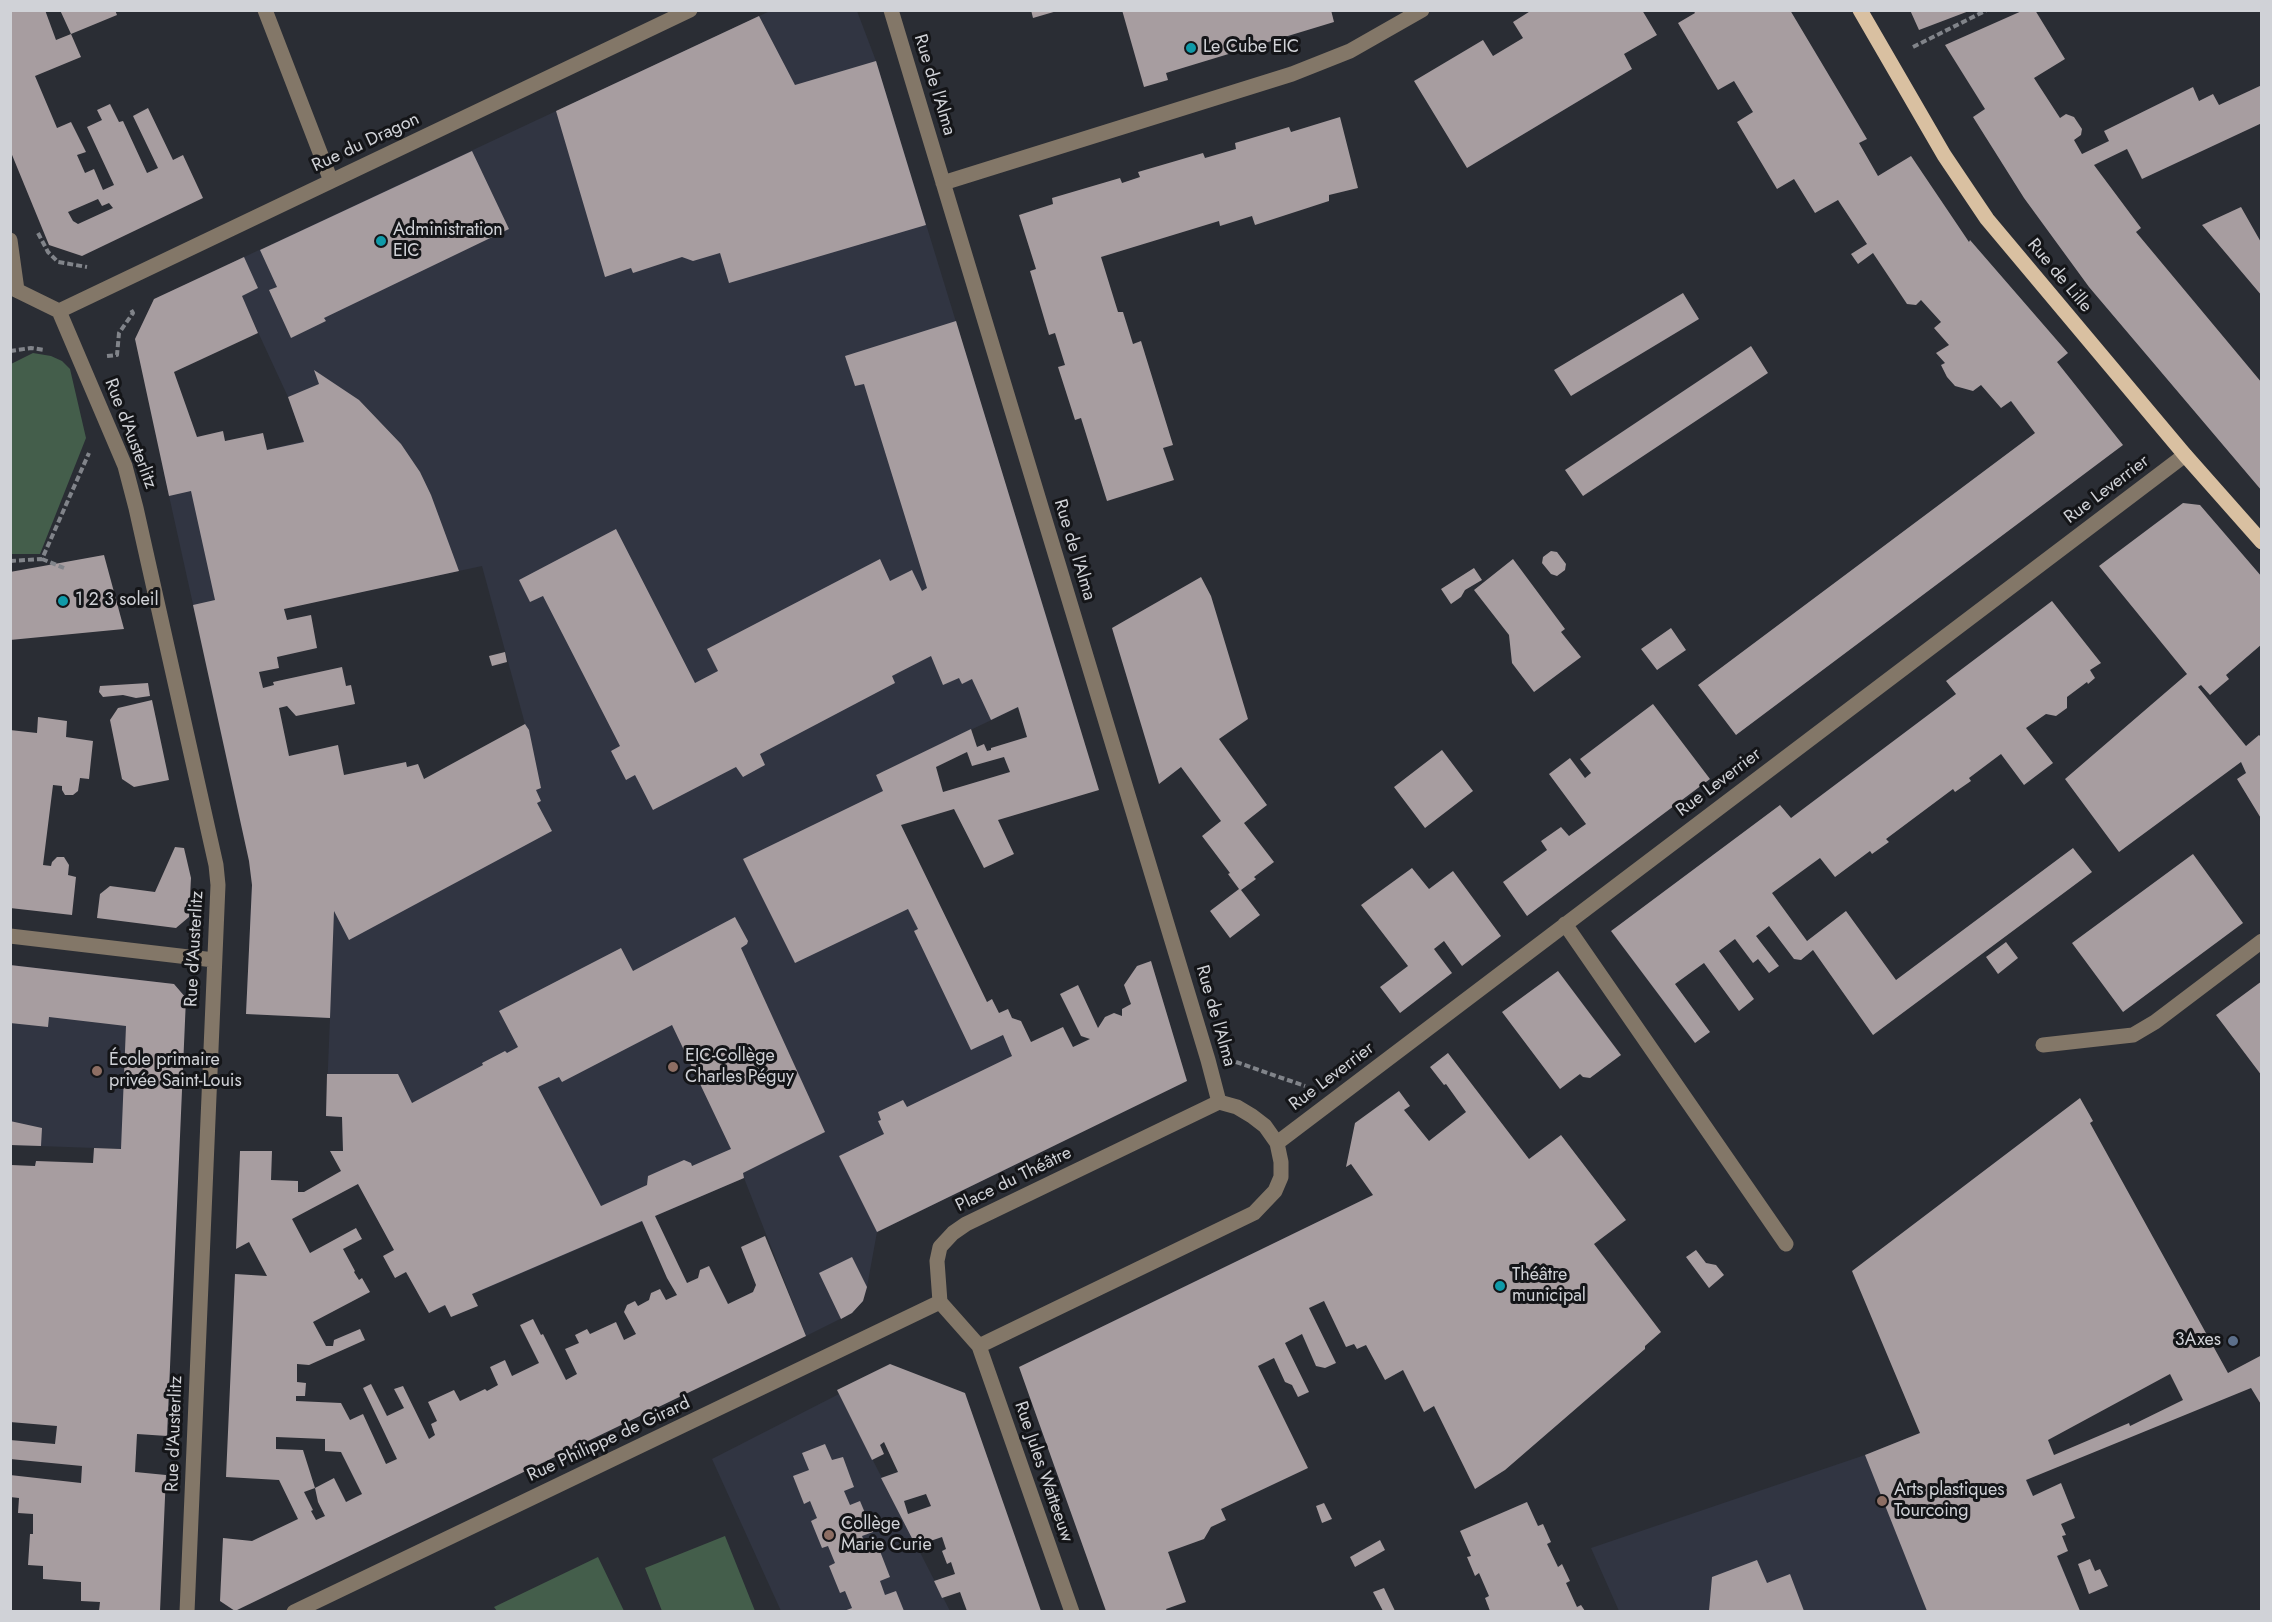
<!DOCTYPE html>
<meta charset="utf-8">
<style>
body{margin:0}
#map{position:relative;width:2272px;height:1622px;overflow:hidden;background:#2a2d34;font-family:Jost,sans-serif}
canvas{display:block}
.frame{position:absolute;inset:0;border:12px solid #d0d2d7;pointer-events:none}
</style>
<div id="map">
<canvas width="2272" height="1622"></canvas>
<div class="frame"></div>
</div>
<script>
const ctx = document.querySelector('canvas').getContext('2d');
ctx.lineJoin = 'round';
function fill(path, color) {
  ctx.fillStyle = color;
  ctx.fill(path, 'evenodd');
}
function poly(rows) {
  const path = new Path2D();
  for (const r of rows) {
    path.moveTo(r[0], r[1]);
    for (let i = 2; i < r.length; i += 2) path.lineTo(r[i], r[i + 1]);
  }
  return path;
}
function trace(path, color, width, dash) {
  ctx.strokeStyle = color;
  ctx.lineWidth = width;
  ctx.lineCap = dash ? 'butt' : 'round';
  ctx.setLineDash(dash || []);
  ctx.stroke(path);
}
function write(font, color, halo, rows, align = 'center') {
  ctx.font = font + ' Jost,sans-serif';
  ctx.lineWidth = 6;
  ctx.setLineDash([]);
  ctx.textBaseline = 'middle';
  ctx.strokeStyle = halo;
  ctx.fillStyle = color;
  for (const [text, x, y, turn = 0] of rows) {
    ctx.save();
    ctx.translate(x, y);
    ctx.rotate((+turn || 0) * Math.PI / 180);
    ctx.textAlign = isNaN(turn) ? turn : align;
    if (halo) ctx.strokeText(text, 0, 0);
    ctx.fillText(text, 0, 0);
    ctx.restore();
  }
}
fill(poly([
 [770,11,857,11,876,61,1067,684,876,775,1056,1145,877,1232,867,1287,863,1301,852,1313,806,1336,744,1178,429,1313,343,1157,342,1117,326,1116,330,1018,246,1014,252,885,525,724,482,566,198,627,164,473,304,441,288,397,227,265],
 [11,965,174,984,186,998,179,1151,11,1145],
 [1991,1392,2080,1611,1619,1611,1591,1548,1865,1455,1920,1433],
 [839,1394,950,1611,781,1611,712,1459]
]), '#313542');
fill(poly([
 [33,353,51,356,62,361,70,369,86,438,40,554,11,554,11,364],
 [725,1536,755,1611,662,1611,645,1568],
 [598,1557,624,1611,497,1611,494,1607]
]), '#445e4b');
fill(poly([
 [10,10,45,10,56,40,71,34,81,57,35,76,57,128,71,122,86,152,77,155,85,173,94,169,103,190,114,185,87,127,102,120,97,110,110,104,119,122,123,121,147,173,158,168,133,116,148,108,173,160,183,155,203,198,82,256,49,245,10,150],
 [98,199,102,206,109,203,113,208,78,224,73,221,68,212],
 [60,10,115,10,117,15,71,34],
 [1031,10,1056,10,1057,11,1033,18],
 [1122,10,1331,10,1334,22,1166,73,1168,80,1144,87],
 [1532,10,1642,10,1657,35,1624,54,1632,69,1467,168,1414,81,1483,40,1493,56,1523,38,1513,22],
 [1693,10,1790,10,1867,139,1859,143,1878,176,1911,156,1969,242,1970,240,2068,353,2057,362,2123,445,1736,735,1698,685,2035,433,2011,401,2001,408,1981,385,1973,391,1955,386,1947,377,1941,365,1945,363,1936,353,1949,345,1934,328,1941,322,1921,300,1916,305,1907,304,1873,253,1858,264,1851,254,1867,244,1838,200,1815,213,1794,179,1777,189,1737,122,1753,112,1734,81,1718,90,1678,23,1695,13],
 [1910,10,1969,10,1969,11,1919,30],
 [2024,10,2035,10,2065,59,2034,78,2060,118,2066,114,2074,117,2082,129,2081,135,2074,140,2082,154,2109,141,2104,131,2193,87,2199,101,2213,94,2219,105,2262,85,2262,123,2142,179,2127,149,2094,165,2141,228,2136,232,2262,383,2262,491,2089,287,2024,198,1973,117,1985,109,1945,45],
 [759,16,795,85,876,61,926,225,729,283,720,253,693,261,682,257,633,273,631,268,605,277,556,111],
 [1340,117,1358,188,1329,195,1329,201,1255,225,1252,216,1220,226,1219,221,1101,257,1118,312,1123,312,1133,344,1141,341,1173,445,1163,448,1174,480,1107,501,1081,418,1075,420,1058,367,1065,365,1055,333,1049,335,1030,271,1036,269,1019,215,1053,204,1052,198,1120,178,1122,183,1140,177,1138,172,1203,153,1205,158,1236,149,1235,143,1289,127,1291,132],
 [472,151,509,229,324,318,326,321,291,338,269,290,277,287,260,250],
 [2241,207,2262,244,2262,296,2202,225],
 [244,257,258,288,242,296,258,333,174,372,197,437,223,431,225,441,263,433,267,450,304,442,288,397,319,384,314,370,359,400,401,444,420,472,431,495,459,571,284,609,287,620,311,615,317,648,277,657,279,668,259,672,263,688,274,685,273,682,342,667,346,686,351,685,355,704,296,716,287,706,279,708,289,756,338,745,344,775,406,762,407,767,418,764,424,779,525,724,529,730,541,788,536,790,541,801,537,803,552,831,349,940,334,911,330,1018,246,1014,252,885,249,861,193,605,215,600,191,491,169,496,135,339,154,299],
 [1683,293,1699,319,1571,396,1554,370],
 [956,321,1099,790,998,820,1014,854,984,868,954,809,901,825,987,1002,992,999,999,1013,1008,1009,1012,1018,1021,1021,1031,1042,1063,1027,1073,1047,1090,1039,1081,1036,1060,994,1078,985,1098,1028,1105,1017,1114,1013,1122,1016,1122,1009,1131,1004,1124,985,1137,966,1151,961,1187,1081,877,1232,839,1156,884,1134,878,1121,881,1120,878,1112,903,1100,907,1107,1012,1056,1003,1035,971,1050,914,931,918,929,908,909,795,963,743,859,883,791,876,775,971,729,977,747,984,744,987,751,991,750,991,748,1027,737,1018,707,991,720,972,679,962,684,959,678,943,685,931,656,892,676,895,683,760,754,765,765,743,777,736,767,653,810,635,775,626,780,611,751,620,746,543,596,530,602,519,580,616,529,695,683,718,671,707,649,880,559,890,581,912,570,922,591,927,588,864,384,855,386,845,356],
 [967,752,972,766,1004,757,1010,772,943,792,936,767],
 [1751,346,1768,373,1583,496,1565,470],
 [2183,503,2200,505,2262,577,2262,644,2226,675,2229,679,2210,695,2201,685,2198,687,2246,746,2259,735,2262,738,2262,820,2237,779,2246,773,2241,762,2119,852,2065,779,2187,674,2099,566],
 [1551,551,1557,552,1566,564,1565,570,1557,576,1551,574,1542,563,1543,557],
 [104,555,124,629,10,640,10,572],
 [1513,559,1565,629,1561,632,1581,657,1534,692,1512,663,1509,635,1474,590],
 [1474,568,1482,580,1465,590,1461,597,1451,604,1441,589],
 [1201,577,1211,596,1248,719,1219,739,1267,805,1244,823,1274,862,1254,877,1256,879,1241,890,1260,915,1230,938,1210,911,1239,889,1228,874,1230,873,1202,836,1221,821,1181,767,1159,784,1112,628],
 [2052,601,2101,663,2090,670,2095,678,2088,684,2087,682,2067,697,2067,708,2056,716,2046,714,2026,728,2053,763,2024,785,2001,754,1969,778,1971,781,1955,792,1953,789,1886,839,1889,842,1872,854,1870,851,1835,877,1820,858,1772,893,1807,941,1846,911,1896,980,2073,848,2092,872,1873,1035,1813,950,1801,960,1794,959,1769,926,1756,936,1779,966,1769,973,1758,959,1753,963,1735,939,1719,951,1754,999,1739,1011,1704,963,1675,984,1710,1032,1695,1043,1611,931,1780,805,1791,818,1956,694,1946,681],
 [1671,628,1686,650,1657,670,1641,649],
 [505,652,507,662,492,666,489,656],
 [148,683,150,696,136,698,123,695,103,697,99,692,100,686],
 [152,700,169,780,134,787,122,779,110,720,118,708],
 [1653,704,1710,779,1527,916,1503,882,1547,850,1541,841,1561,827,1569,836,1586,824,1549,774,1570,758,1585,778,1591,773,1580,759],
 [38,717,67,721,66,737,93,741,89,779,80,778,78,791,73,795,65,795,62,790,62,786,53,785,43,865,51,866,52,862,57,857,64,857,69,865,68,875,76,877,72,915,10,908,10,730,37,733],
 [1442,750,1473,791,1425,828,1394,787],
 [175,847,184,848,191,878,189,917,176,928,97,918,100,894,110,886,155,892],
 [2193,854,2243,923,2123,1012,2072,943],
 [1412,868,1429,889,1453,871,1501,936,1462,966,1444,941,1434,949,1452,973,1400,1013,1380,987,1408,966,1361,905],
 [735,917,748,941,747,944,741,948,825,1132,743,1173,744,1178,655,1216,687,1283,698,1278,700,1270,709,1266,728,1304,753,1292,756,1285,741,1247,765,1236,806,1336,235,1611,220,1601,223,1538,252,1541,298,1519,279,1480,226,1477,235,1274,267,1276,249,1242,236,1249,240,1151,272,1151,271,1180,298,1181,298,1192,304,1192,341,1171,330,1151,343,1151,342,1117,326,1116,327,1074,398,1074,412,1103,483,1065,482,1063,505,1051,507,1053,518,1047,499,1011,621,948,633,971],
 [672,1025,731,1149,692,1166,691,1163,684,1160,648,1176,647,1185,601,1206,538,1087,559,1077,562,1082],
 [358,1184,394,1250,383,1256,395,1278,406,1272,429,1313,445,1305,451,1317,478,1306,472,1294,642,1221,667,1278,677,1295,666,1300,660,1289,651,1293,649,1300,638,1306,635,1301,627,1305,624,1312,636,1334,624,1340,616,1322,590,1334,587,1329,575,1335,579,1343,565,1349,577,1374,566,1380,543,1334,541,1335,533,1319,520,1325,539,1363,512,1376,505,1360,490,1367,498,1385,487,1391,485,1389,460,1401,454,1390,428,1402,437,1421,431,1424,435,1435,429,1439,403,1386,394,1389,404,1408,387,1416,371,1384,363,1388,397,1459,386,1464,363,1414,350,1420,341,1403,296,1401,296,1396,305,1396,306,1383,297,1382,297,1364,309,1365,365,1340,360,1329,334,1340,333,1346,326,1346,313,1322,370,1292,362,1278,359,1280,354,1272,355,1271,343,1249,362,1239,356,1228,310,1253,292,1219],
 [276,1437,325,1439,325,1451,341,1452,362,1494,346,1502,334,1478,315,1488,318,1502,325,1516,316,1520,311,1511,313,1510,304,1492,315,1488,303,1450,276,1449],
 [2006,942,2018,958,1998,974,1986,957],
 [10,965,174,984,186,998,167,1436,137,1434,135,1472,166,1475,160,1611,99,1611,100,1602,81,1601,81,1582,43,1579,43,1566,28,1565,30,1534,33,1534,33,1514,18,1513,19,1498,10,1497,10,1475,81,1483,82,1466,10,1459,10,1440,55,1444,57,1426,10,1422,11,1165,35,1166,36,1161,93,1163,94,1148,121,1149,126,1026,49,1017,48,1027,10,1023],
 [1558,971,1621,1055,1590,1078,1583,1077,1580,1074,1560,1089,1502,1012],
 [2262,981,2262,1076,2216,1015],
 [1448,1053,1529,1159,1561,1135,1626,1220,1594,1244,1661,1332,1645,1346,1645,1349,1505,1470,1475,1489,1434,1406,1424,1412,1403,1370,1385,1380,1366,1345,1357,1349,1354,1344,1346,1347,1324,1301,1309,1308,1336,1363,1325,1368,1316,1366,1302,1334,1285,1343,1309,1392,1298,1397,1292,1385,1285,1382,1274,1358,1258,1366,1308,1468,1221,1509,1226,1520,1211,1527,1204,1539,1168,1552,1186,1602,1166,1609,1167,1611,1106,1611,1019,1367,1373,1195,1351,1164,1346,1167,1355,1123,1399,1091,1410,1106,1404,1110,1429,1141,1466,1112,1446,1084,1444,1085,1430,1067],
 [2080,1098,2093,1121,2090,1123,2228,1373,2262,1355,2262,1406,2251,1388,2026,1480,2033,1496,2061,1483,2075,1518,2061,1524,2066,1535,2062,1536,2068,1551,2057,1556,2080,1611,1927,1611,1865,1455,1920,1433,1852,1271],
 [2170,1374,2183,1400,2130,1426,2129,1423,2054,1455,2048,1440],
 [10,1121,42,1128,41,1146,10,1145],
 [1696,1250,1706,1263,1716,1265,1724,1275,1709,1288,1686,1257],
 [852,1257,867,1287,863,1301,852,1313,841,1319,819,1273],
 [890,1364,965,1393,1041,1611,967,1611,960,1592,942,1598,934,1581,955,1574,951,1562,947,1564,942,1551,946,1549,942,1537,916,1546,881,1478,898,1472,884,1442,880,1445,884,1454,872,1460,837,1390],
 [926,1494,931,1506,908,1514,904,1501],
 [825,1444,832,1460,843,1457,854,1487,844,1491,850,1505,860,1501,873,1532,862,1536,868,1550,878,1546,890,1577,880,1581,885,1595,896,1591,904,1611,844,1611,852,1608,845,1591,840,1593,829,1566,835,1563,828,1546,822,1548,811,1521,817,1518,810,1501,804,1504,793,1476,809,1470,802,1453],
 [1527,1502,1538,1526,1543,1524,1551,1542,1547,1544,1558,1567,1562,1564,1570,1581,1566,1583,1577,1607,1581,1605,1585,1611,1490,1611,1485,1598,1489,1596,1479,1573,1475,1576,1467,1557,1471,1556,1460,1531],
 [1324,1503,1332,1519,1322,1523,1316,1506],
 [1380,1540,1385,1550,1355,1567,1350,1557],
 [2090,1559,2095,1571,2100,1569,2108,1586,2089,1594,2078,1564],
 [1757,1560,1767,1583,1790,1574,1804,1611,1709,1611,1712,1577],
 [1384,1588,1395,1611,1383,1611,1373,1592]
]), '#a79da0');
trace(poly([
 [1913,47,1987,10],
 [38,233,48,252,58,262,87,267],
 [10,351,31,348,45,350],
 [107,356,117,355,119,333,133,313,130,308],
 [42,559,64,568],
 [10,561,42,559,89,453],
 [1236,1062,1305,1086]
]), '#81848a', 4, [6, 3]);
trace(poly([
 [265,10,331,181],
 [891,10,1208,1060,1219,1102],
 [943,183,1292,74,1350,51,1422,10],
 [10,240,17,290],
 [10,287,59,311],
 [59,311,125,466,136,508,216,865,218,885,187,1612],
 [59,311,690,10],
 [1565,924,1786,1244],
 [10,936,214,960],
 [2043,1045,2133,1035,2155,1022,2262,941],
 [1219,1102,1237,1107,1252,1116,1265,1126,1277,1143,1281,1162,1281,1177,1275,1191,1254,1213,979,1346,940,1302,937,1261,940,1247,953,1233,966,1224,1219,1102],
 [1277,1143,2185,455],
 [979,1346,1072,1612],
 [294,1612,940,1302]
]), '#837768', 15);
trace(poly([
 [1860,10,1944,155,1987,219,2185,455,2262,542]
]), '#d9c0a1', 15);
for (const [x, y, r, color] of [
 [1191,48,6,"#0f9aa8"],
 [381,241,6,"#0f9aa8"],
 [63,601,6,"#0f9aa8"],
 [673,1067,6,"#8d6e63"],
 [97,1071,6,"#8d6e63"],
 [1500,1286,6,"#0f9aa8"],
 [2233,1341,6,"#5c6f8a"],
 [1882,1501,6,"#8d6e63"],
 [829,1535,6,"#8d6e63"]
]) {
  const dot = new Path2D();
  dot.arc(x, y, r, 0, 2 * Math.PI);
  ctx.fillStyle = color;
  ctx.fill(dot);
  trace(dot, '#141518', 2);
}
write('18px', '#d0d2d7', '#141518', [
 ["Le Cube EIC",1203,48],
 ["Administration",393,231],
 ["EIC",393,252],
 ["1 2 3 soleil",75,601],
 ["EIC-Collège",685,1057],
 ["Charles Péguy",685,1078],
 ["École primaire",109,1061],
 ["privée Saint-Louis",109,1082],
 ["Théâtre",1512,1276],
 ["municipal",1512,1297],
 ["3Axes",2221,1341,"right"],
 ["Arts plastiques",1894,1491],
 ["Tourcoing",1894,1512],
 ["Collège",841,1525],
 ["Marie Curie",841,1546]
], 'left');
write('18px', '#d0d2d7', '#141518', [
 ["Rue de l'Alma",934,85,73],
 ["Rue du Dragon",366,143,-25],
 ["Rue de Lille",2059,276,50],
 ["Rue d'Austerlitz",130,434,69],
 ["Rue Leverrier",2107,490,-37],
 ["Rue de l'Alma",1074,550,73],
 ["Rue Leverrier",1719,783,-37],
 ["Rue d'Austerlitz",195,949,-87],
 ["Rue de l'Alma",1215,1016,74],
 ["Rue Leverrier",1332,1077,-37],
 ["Place du Théâtre",1014,1180,-26],
 ["Rue d'Austerlitz",175,1434,-88],
 ["Rue Philippe de Girard",609,1440,-25],
 ["Rue Jules Watteeuw",1043,1472,71]
]);
</script>
